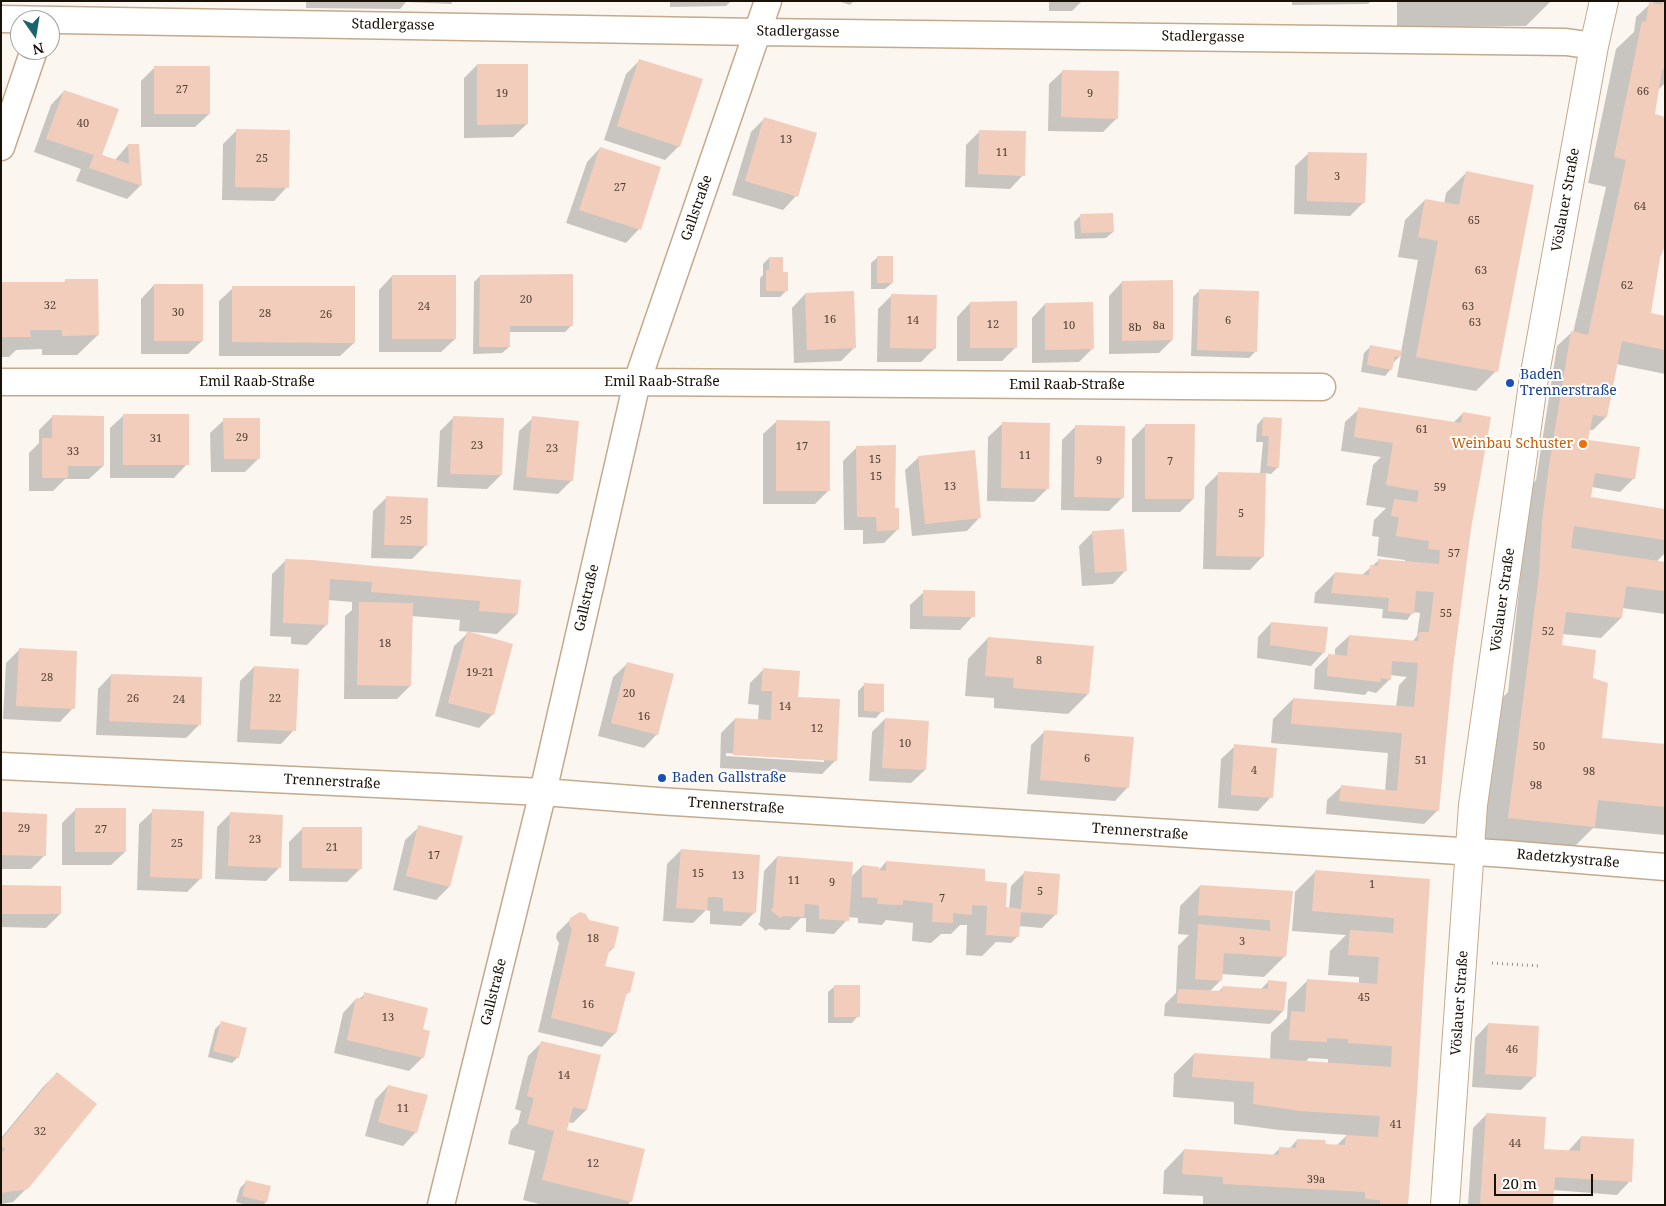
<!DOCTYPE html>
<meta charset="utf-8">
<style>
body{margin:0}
#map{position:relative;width:1666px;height:1206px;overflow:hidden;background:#fbf6f0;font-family:"Noto Serif",serif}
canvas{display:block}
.frame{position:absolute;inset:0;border:2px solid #191006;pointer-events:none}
.north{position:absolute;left:10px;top:10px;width:50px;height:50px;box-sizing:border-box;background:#fff;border:1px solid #a39f9b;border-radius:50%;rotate:167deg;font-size:14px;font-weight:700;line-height:20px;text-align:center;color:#191006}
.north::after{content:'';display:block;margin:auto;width:18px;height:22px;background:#18646f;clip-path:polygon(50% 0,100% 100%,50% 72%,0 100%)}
.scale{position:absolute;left:1494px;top:1174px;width:99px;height:22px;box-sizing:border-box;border:2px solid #191006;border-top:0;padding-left:6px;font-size:15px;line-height:18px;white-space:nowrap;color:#191006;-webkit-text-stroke:4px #fff;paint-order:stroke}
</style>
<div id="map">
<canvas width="1666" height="1206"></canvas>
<div class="frame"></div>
<div class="north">N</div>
<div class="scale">20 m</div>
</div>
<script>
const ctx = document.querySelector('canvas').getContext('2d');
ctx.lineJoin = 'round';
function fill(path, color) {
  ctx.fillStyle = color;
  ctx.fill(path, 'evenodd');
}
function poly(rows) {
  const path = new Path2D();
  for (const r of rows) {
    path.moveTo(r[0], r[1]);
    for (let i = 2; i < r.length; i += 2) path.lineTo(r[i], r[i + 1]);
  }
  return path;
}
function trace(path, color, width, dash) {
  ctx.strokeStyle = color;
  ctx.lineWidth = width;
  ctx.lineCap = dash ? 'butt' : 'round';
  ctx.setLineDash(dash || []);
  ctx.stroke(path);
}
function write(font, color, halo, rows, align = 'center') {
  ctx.font = font + ' "Noto Serif",serif';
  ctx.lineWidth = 4;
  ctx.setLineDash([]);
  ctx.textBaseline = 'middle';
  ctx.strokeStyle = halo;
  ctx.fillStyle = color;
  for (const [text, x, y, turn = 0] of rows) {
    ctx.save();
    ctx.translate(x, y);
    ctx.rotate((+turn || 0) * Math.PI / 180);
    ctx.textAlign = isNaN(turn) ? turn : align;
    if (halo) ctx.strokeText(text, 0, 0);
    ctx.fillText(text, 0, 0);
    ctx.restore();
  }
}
fill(poly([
 [306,1,453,1,451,4,406,2,400,9,306,8],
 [670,1,731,1,726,6,670,7],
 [838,1,854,1,850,5],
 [1049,1,1082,1,1072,11,1049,11],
 [1292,1,1371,1,1368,4,1292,5],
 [1397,1,1551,1,1526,26,1397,27],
 [1653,1,1665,1,1665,83,1657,91,1653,115,1659,258,1649,314,1665,318,1665,374,1616,364,1606,417,1593,430,1589,430,1587,441,1634,478,1620,492,1592,487,1590,498,1665,510,1665,553,1656,562,1665,563,1665,614,1622,608,1621,618,1601,638,1562,634,1560,646,1591,679,1601,739,1665,746,1665,835,1593,828,1568,853,1482,844,1502,698,1508,692,1530,487,1536,480,1557,346,1571,333,1573,333,1606,187,1588,183,1616,49,1634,32,1636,17,1650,4,1652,4],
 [640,60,679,146,665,160,604,140,626,74],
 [477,65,527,124,513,137,464,138,464,78],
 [155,67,209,114,195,127,141,127,141,81],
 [1063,71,1117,118,1103,132,1048,131,1049,84],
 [64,91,101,155,115,160,128,145,138,146,140,186,127,199,76,181,81,169,34,152,51,105],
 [764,119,796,196,783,210,732,195,751,132],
 [236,131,287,187,274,201,222,200,223,144],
 [980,131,1023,175,1010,189,965,187,966,145],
 [600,148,639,229,626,243,566,223,587,162],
 [1309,153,1364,202,1350,216,1294,214,1295,166],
 [1466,173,1496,371,1476,391,1397,377,1401,355,1393,363,1391,369,1385,376,1361,372,1364,353,1371,346,1401,352,1418,260,1398,257,1405,220,1425,200,1444,204,1446,193],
 [1081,215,1113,232,1106,238,1075,239,1074,222],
 [878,257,892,283,885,289,871,289,871,263],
 [769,258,782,273,787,290,780,297,760,297,760,278,763,275,763,264],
 [392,276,455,339,441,352,379,352,379,290],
 [480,276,572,325,565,332,509,332,509,347,502,353,473,354,474,282],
 [66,280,98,335,77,355,42,355,42,349,16,350,9,357,1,357,1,284,63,283],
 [1122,282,1172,340,1159,353,1109,354,1109,296],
 [154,285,202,341,188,354,141,354,141,299],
 [233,288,354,343,340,356,219,356,219,301],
 [1200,290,1255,352,1249,358,1191,356,1193,297],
 [805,294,855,347,841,361,794,363,792,308],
 [892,295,934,349,921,362,877,362,878,309],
 [970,303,1016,347,1002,361,957,361,957,317],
 [1045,304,1092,349,1079,362,1032,363,1032,318],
 [1359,409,1453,423,1463,413,1470,529,1444,736,1437,811,1424,824,1326,814,1327,800,1341,787,1385,791,1388,753,1271,743,1273,719,1293,699,1396,707,1399,685,1407,677,1390,675,1390,679,1376,693,1368,691,1365,695,1314,689,1315,669,1329,655,1335,656,1335,649,1349,636,1412,642,1417,636,1420,613,1413,612,1407,620,1382,618,1383,609,1314,603,1315,593,1335,573,1361,576,1379,560,1405,562,1405,560,1377,556,1379,537,1372,536,1374,520,1386,508,1366,505,1373,465,1381,457,1341,451,1345,422],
 [124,415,187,464,174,478,110,478,110,428],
 [52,417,103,466,89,479,65,479,53,491,29,491,29,453,39,443,39,430],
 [453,418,501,475,487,489,437,487,440,431],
 [533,418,572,480,558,494,513,490,519,431],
 [1263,418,1280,419,1278,467,1271,474,1265,473,1263,556,1250,570,1203,569,1205,487,1219,473,1260,474,1263,442,1256,442,1257,425],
 [224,420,259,458,245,472,211,472,210,433],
 [777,421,829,490,815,504,763,504,763,434],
 [1002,424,1048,488,1034,502,987,501,988,437],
 [1146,425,1193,499,1180,512,1132,512,1132,439],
 [1076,426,1123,497,1109,511,1061,510,1062,440],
 [857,447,894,509,898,529,884,543,863,544,863,530,844,530,843,461],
 [919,457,980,517,967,531,912,536,905,470],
 [387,497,425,546,412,559,371,558,373,511],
 [1092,533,1126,570,1113,584,1082,586,1079,546],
 [285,561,519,581,517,614,497,634,459,631,460,620,411,616,410,686,397,699,344,699,345,616,352,610,352,602,328,600,327,624,307,645,291,644,291,637,270,636,272,574],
 [924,592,973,616,960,630,910,629,910,605],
 [1271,623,1324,652,1311,666,1257,658,1258,637],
 [468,633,493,714,479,728,435,716,454,646],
 [988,638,1088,694,1068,714,994,708,994,698,965,696,968,659],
 [20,649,73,708,60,722,3,719,6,663],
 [627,664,657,734,644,748,598,736,613,677],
 [254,667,294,730,281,744,237,742,240,681],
 [763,670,797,698,835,761,822,774,720,768,721,733,735,719,758,720,759,705,748,704,750,683],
 [726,753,824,759,824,762,726,756],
 [111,675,200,724,186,738,96,735,98,689],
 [865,684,882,711,876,718,858,717,858,691],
 [885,719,925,770,911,783,869,781,872,732],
 [1045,731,1128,787,1115,801,1027,794,1031,745],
 [1235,746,1271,797,1258,811,1218,808,1221,759],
 [76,809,125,852,111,865,62,865,62,823],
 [153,811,201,878,187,892,137,890,139,824],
 [3,813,44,856,31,869,1,869,1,815],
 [230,814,280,867,266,881,215,879,217,827],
 [419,827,449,887,436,900,393,890,405,840],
 [303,828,361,868,347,882,289,881,289,842],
 [681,850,754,913,741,926,710,924,710,911,706,910,693,923,663,921,667,864],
 [777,857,851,877,862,866,877,872,886,862,983,882,1004,911,1009,909,1011,886,1024,873,1055,915,1042,928,1019,926,1018,936,1011,943,996,942,982,956,966,955,967,925,960,925,951,934,941,934,931,943,912,941,913,923,886,920,882,925,858,923,858,918,848,917,847,920,834,934,806,932,806,918,801,918,789,930,768,929,766,931,758,924,760,922,764,871],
 [1315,872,1429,880,1407,1205,1224,1205,1203,1204,1203,1196,1163,1194,1164,1171,1184,1150,1272,1156,1280,1148,1289,1149,1297,1140,1336,1146,1347,1135,1279,1130,1234,1124,1234,1102,1173,1097,1174,1074,1194,1054,1270,1060,1271,1033,1287,1018,1288,1000,1308,980,1359,984,1359,977,1328,975,1330,951,1346,935,1292,931,1295,892],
 [1309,1058,1328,1059,1328,1064,1305,1062],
 [1,886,60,914,46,928,1,927],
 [1200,886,1292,893,1285,956,1264,977,1221,974,1221,980,1209,992,1218,992,1223,987,1261,989,1269,981,1283,1011,1270,1024,1164,1016,1165,1004,1176,993,1178,946,1189,935,1178,934,1180,906],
 [571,919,617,928,612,949,607,954,604,967,629,992,624,996,615,1033,602,1047,538,1032,559,943,556,938,557,933],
 [835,986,858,1016,852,1023,828,1023,828,992],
 [365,994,422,1030,423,1057,409,1071,334,1053,343,1013,356,999,359,999],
 [222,1022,238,1057,232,1063,208,1057,215,1029],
 [1488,1024,1535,1076,1521,1090,1472,1087,1475,1038],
 [542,1042,599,1056,586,1110,573,1123,567,1122,565,1131,631,1201,627,1205,543,1205,523,1200,535,1151,508,1144,511,1130,518,1123,521,1111,515,1109,528,1056],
 [57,1073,27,1188,13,1202,1,1204,1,1138,43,1087],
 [388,1086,416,1132,403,1146,365,1136,375,1100],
 [1487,1114,1543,1150,1568,1151,1581,1137,1630,1181,1617,1195,1553,1190,1552,1205,1468,1205,1473,1128],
 [247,1181,269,1187,266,1202,263,1205,246,1205,236,1202,240,1188]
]), '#0003');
fill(poly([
 [1663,1,1665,1,1665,70,1662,69,1655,114,1665,117,1665,246,1660,258,1651,313,1665,316,1665,350,1622,341,1607,417,1593,415,1588,440,1640,447,1635,479,1595,473,1591,497,1665,509,1665,540,1574,526,1571,548,1665,562,1665,591,1626,586,1622,618,1566,612,1562,645,1596,650,1593,678,1608,683,1602,738,1665,744,1665,807,1598,800,1595,827,1508,818,1539,575,1542,521,1549,466,1571,331,1588,335,1626,160,1614,157,1642,21,1646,22,1649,2,1662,5],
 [639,59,703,79,680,147,617,126],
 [477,64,528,64,528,124,477,125],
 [154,66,210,66,210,114,154,114],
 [1062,70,1119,71,1118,119,1061,117],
 [64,90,119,109,102,155,129,164,128,144,139,144,142,186,89,168,94,155,46,139],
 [764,117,817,133,798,197,745,181],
 [236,129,290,130,289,188,235,187],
 [979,130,1026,131,1025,176,978,174],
 [600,147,661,167,641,230,579,210],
 [1308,152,1367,153,1365,203,1307,201],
 [1466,171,1534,185,1498,372,1416,357,1438,241,1418,237,1425,199,1459,205],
 [1113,213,1114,232,1081,233,1080,214],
 [877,256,893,256,893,283,877,283],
 [769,257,783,257,783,272,788,272,788,291,766,291,766,270,769,270],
 [573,274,573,326,510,326,510,347,479,347,480,275],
 [392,275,456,275,456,339,392,339],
 [65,279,98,279,99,335,62,336,62,330,30,330,31,337,1,337,1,282,66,282],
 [1173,280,1173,340,1122,341,1122,281],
 [154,284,203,284,203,341,154,341],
 [232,286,355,286,355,343,232,342],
 [1199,289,1259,291,1257,352,1197,350],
 [854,291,856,348,807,350,805,293],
 [891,294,937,295,936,349,890,348],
 [1017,301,1017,348,970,348,970,302],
 [1093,302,1094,349,1045,350,1045,303],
 [1370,345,1402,351,1401,357,1395,356,1392,370,1367,365],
 [1358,407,1461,423,1463,412,1491,417,1471,529,1453,667,1439,811,1339,801,1341,785,1397,791,1402,733,1291,724,1293,698,1414,707,1418,663,1392,661,1391,680,1381,678,1380,682,1327,676,1328,654,1347,656,1349,635,1418,641,1419,632,1429,632,1434,592,1416,591,1414,614,1388,611,1389,598,1331,593,1335,572,1369,575,1370,565,1378,566,1378,559,1439,564,1440,550,1428,549,1429,541,1396,536,1399,517,1391,516,1394,499,1417,502,1419,491,1386,485,1393,443,1354,437],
 [123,414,189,414,189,465,123,465],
 [52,415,104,416,104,466,68,466,68,478,42,478,42,438,52,438],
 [453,416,504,418,502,475,450,474],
 [532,416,579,421,573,481,526,477],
 [1263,417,1282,418,1279,468,1267,466,1269,436,1262,436],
 [223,418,260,418,260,459,224,459],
 [776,420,830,421,830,491,776,491],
 [1002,422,1050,423,1049,489,1001,488],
 [1145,424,1195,424,1194,499,1145,499],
 [1075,425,1125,426,1124,498,1074,497],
 [896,445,895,508,899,508,899,530,877,531,876,517,857,517,856,446],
 [975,450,981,518,925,524,918,456],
 [1218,472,1266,473,1264,557,1216,556],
 [386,496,428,498,427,546,384,545],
 [1124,529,1127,571,1095,573,1092,531],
 [285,559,312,560,521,580,518,614,479,611,480,601,371,592,372,582,330,579,328,625,283,623],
 [923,590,975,591,975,617,923,616],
 [359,602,413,603,411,686,357,685],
 [1271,622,1328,627,1325,653,1270,645],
 [467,631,513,644,494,715,448,703],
 [988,637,1094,646,1089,694,1013,688,1014,678,985,676],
 [19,648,77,651,75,709,16,706],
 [627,662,674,674,658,735,611,723],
 [254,666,299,669,296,731,250,729],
 [763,668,800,671,798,697,840,699,837,761,733,755,735,718,771,720,772,691,761,691],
 [111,674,202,677,201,725,109,721],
 [864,683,884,684,884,712,864,711],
 [885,718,929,721,926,770,882,768],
 [1044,730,1134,737,1129,788,1040,780],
 [1234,744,1277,748,1273,798,1231,795],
 [75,808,126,808,126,852,75,852],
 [152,809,204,811,202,879,150,877],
 [2,812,47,814,46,856,1,855],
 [230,812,283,815,281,868,228,866],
 [418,825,463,836,450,887,406,876],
 [302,827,362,827,362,869,302,868],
 [681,849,760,855,756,913,723,911,723,898,716,897,708,897,707,910,676,908],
 [777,856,853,862,849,921,819,919,819,905,805,904,804,917,783,916,780,918,771,910,773,907],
 [886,861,985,869,985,881,1007,883,1006,907,1021,909,1024,871,1060,874,1057,915,1021,912,1019,937,986,935,987,906,972,905,972,915,953,913,953,923,932,922,933,903,903,900,903,905,877,904,878,898,862,897,862,865,879,867,879,870,886,871],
 [1315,870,1430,879,1417,1094,1408,1205,1380,1204,1380,1200,1365,1199,1365,1192,1223,1184,1223,1177,1182,1174,1184,1149,1279,1155,1279,1147,1296,1148,1297,1139,1325,1140,1326,1144,1345,1145,1346,1135,1378,1137,1380,1116,1300,1111,1253,1104,1254,1082,1192,1077,1194,1053,1391,1067,1392,1046,1348,1043,1348,1039,1327,1038,1327,1042,1289,1040,1291,1011,1305,1012,1307,979,1377,984,1379,957,1348,955,1350,930,1393,933,1394,918,1312,911],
 [1,885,61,886,61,914,1,914],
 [1200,885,1293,891,1286,957,1224,953,1222,981,1195,979,1198,924,1270,931,1270,920,1198,915],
 [580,912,586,914,589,920,619,927,614,949,610,948,605,966,635,972,630,993,627,992,616,1034,551,1018,572,929,569,924,570,918],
 [1268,980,1287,982,1284,1011,1177,1003,1178,989,1222,991,1223,986,1268,989],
 [834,985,860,985,860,1017,834,1017],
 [364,992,428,1008,423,1029,430,1031,424,1058,347,1040,356,998,363,999],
 [221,1021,247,1028,239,1058,213,1051],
 [1488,1023,1539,1026,1536,1077,1485,1074],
 [541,1041,601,1055,587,1110,573,1107,567,1130,645,1149,632,1202,542,1180,554,1131,527,1124,534,1098,527,1096],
 [57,1072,97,1104,28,1189,1,1193,1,1154,5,1149,1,1146,1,1140],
 [388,1085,428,1095,417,1133,378,1122],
 [1486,1113,1546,1117,1544,1149,1580,1151,1581,1136,1634,1139,1632,1182,1555,1177,1553,1205,1480,1205],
 [246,1180,271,1186,267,1202,242,1196]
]), '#f3cdbb');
const street = poly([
 [1,19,758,32,1566,42,1594,46],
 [1,147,34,50],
 [1,382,637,382,1322,387],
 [1,766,543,792,658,801,1507,854,1665,867],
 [441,1205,543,792,637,382,768,1]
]);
const secondary = poly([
 [1445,1205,1473,805,1533,384,1594,46,1604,1]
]);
trace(street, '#c3aa8d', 29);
trace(secondary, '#c3aa8d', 30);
trace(poly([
 [1492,963,1539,966]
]), '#958e86', 3, [1, 4]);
trace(street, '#fff', 26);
trace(secondary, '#fff', 28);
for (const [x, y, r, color] of [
 [1510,383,5,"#1a4fb4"],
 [1583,444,5,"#e8710a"],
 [662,778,5,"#1a4fb4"]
]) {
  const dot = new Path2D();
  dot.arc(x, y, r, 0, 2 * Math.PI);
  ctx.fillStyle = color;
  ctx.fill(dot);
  trace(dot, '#fff', 2);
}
write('11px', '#503f33', null, [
 ["27",182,90],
 ["66",1643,92],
 ["19",502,94],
 ["9",1090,94],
 ["40",83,124],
 ["13",786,140],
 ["11",1002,153],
 ["25",262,159],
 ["3",1337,177],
 ["27",620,188],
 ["64",1640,207],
 ["65",1474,221],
 ["63",1481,271],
 ["62",1627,286],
 ["20",526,300],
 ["32",50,306],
 ["24",424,307],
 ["63",1468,307],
 ["30",178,313],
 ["28",265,314],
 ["26",326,315],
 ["16",830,320],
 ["14",913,321],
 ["6",1228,321],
 ["63",1475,323],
 ["12",993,325],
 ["10",1069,326],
 ["8a",1159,326],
 ["8b",1135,328],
 ["61",1422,430],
 ["29",242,438],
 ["31",156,439],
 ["23",477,446],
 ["17",802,447],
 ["23",552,449],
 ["33",73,452],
 ["11",1025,456],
 ["15",875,460],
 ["9",1099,461],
 ["7",1170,462],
 ["15",876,477],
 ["13",950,487],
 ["59",1440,488],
 ["5",1241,514],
 ["25",406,521],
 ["57",1454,554],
 ["55",1446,614],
 ["52",1548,632],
 ["18",385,644],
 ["8",1039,661],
 ["19-21",480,673],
 ["28",47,678],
 ["20",629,694],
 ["26",133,699],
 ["22",275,699],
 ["24",179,700],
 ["14",785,707],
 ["16",644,717],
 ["12",817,729],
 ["10",905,744],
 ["50",1539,747],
 ["6",1087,759],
 ["51",1421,761],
 ["4",1254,771],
 ["98",1589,772],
 ["98",1536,786],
 ["29",24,829],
 ["27",101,830],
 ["23",255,840],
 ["25",177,844],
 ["21",332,848],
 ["17",434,856],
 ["15",698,874],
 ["13",738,876],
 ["11",794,881],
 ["9",832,883],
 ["1",1372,885],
 ["5",1040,892],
 ["7",942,899],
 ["18",593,939],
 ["3",1242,942],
 ["45",1364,998],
 ["16",588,1005],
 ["13",388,1018],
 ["46",1512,1050],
 ["14",564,1076],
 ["11",403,1109],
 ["41",1396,1125],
 ["32",40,1132],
 ["44",1515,1144],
 ["12",593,1164],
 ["39a",1316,1180]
]);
write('14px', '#191006', '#fff', [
 ["Stadlergasse",393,25,1],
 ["Stadlergasse",798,32,1],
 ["Stadlergasse",1203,37,1],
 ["Vöslauer Straße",1566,200,-80],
 ["Gallstraße",697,208,-71],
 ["Emil Raab-Straße",257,382],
 ["Emil Raab-Straße",662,382],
 ["Emil Raab-Straße",1067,385],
 ["Gallstraße",587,598,-77],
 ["Vöslauer Straße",1503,600,-82],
 ["Trennerstraße",332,782,3],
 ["Trennerstraße",736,806,4],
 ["Trennerstraße",1140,832,4],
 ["Radetzkystraße",1568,859,5],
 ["Gallstraße",494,992,-76],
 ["Vöslauer Straße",1460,1003,-86]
]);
write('14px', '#164399', '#fff', [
 ["Baden",1520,375],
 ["Trennerstraße",1520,391],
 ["Baden Gallstraße",672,778]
], 'left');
write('14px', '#c56008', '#fff', [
 ["Weinbau Schuster",1573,444]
], 'right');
</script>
